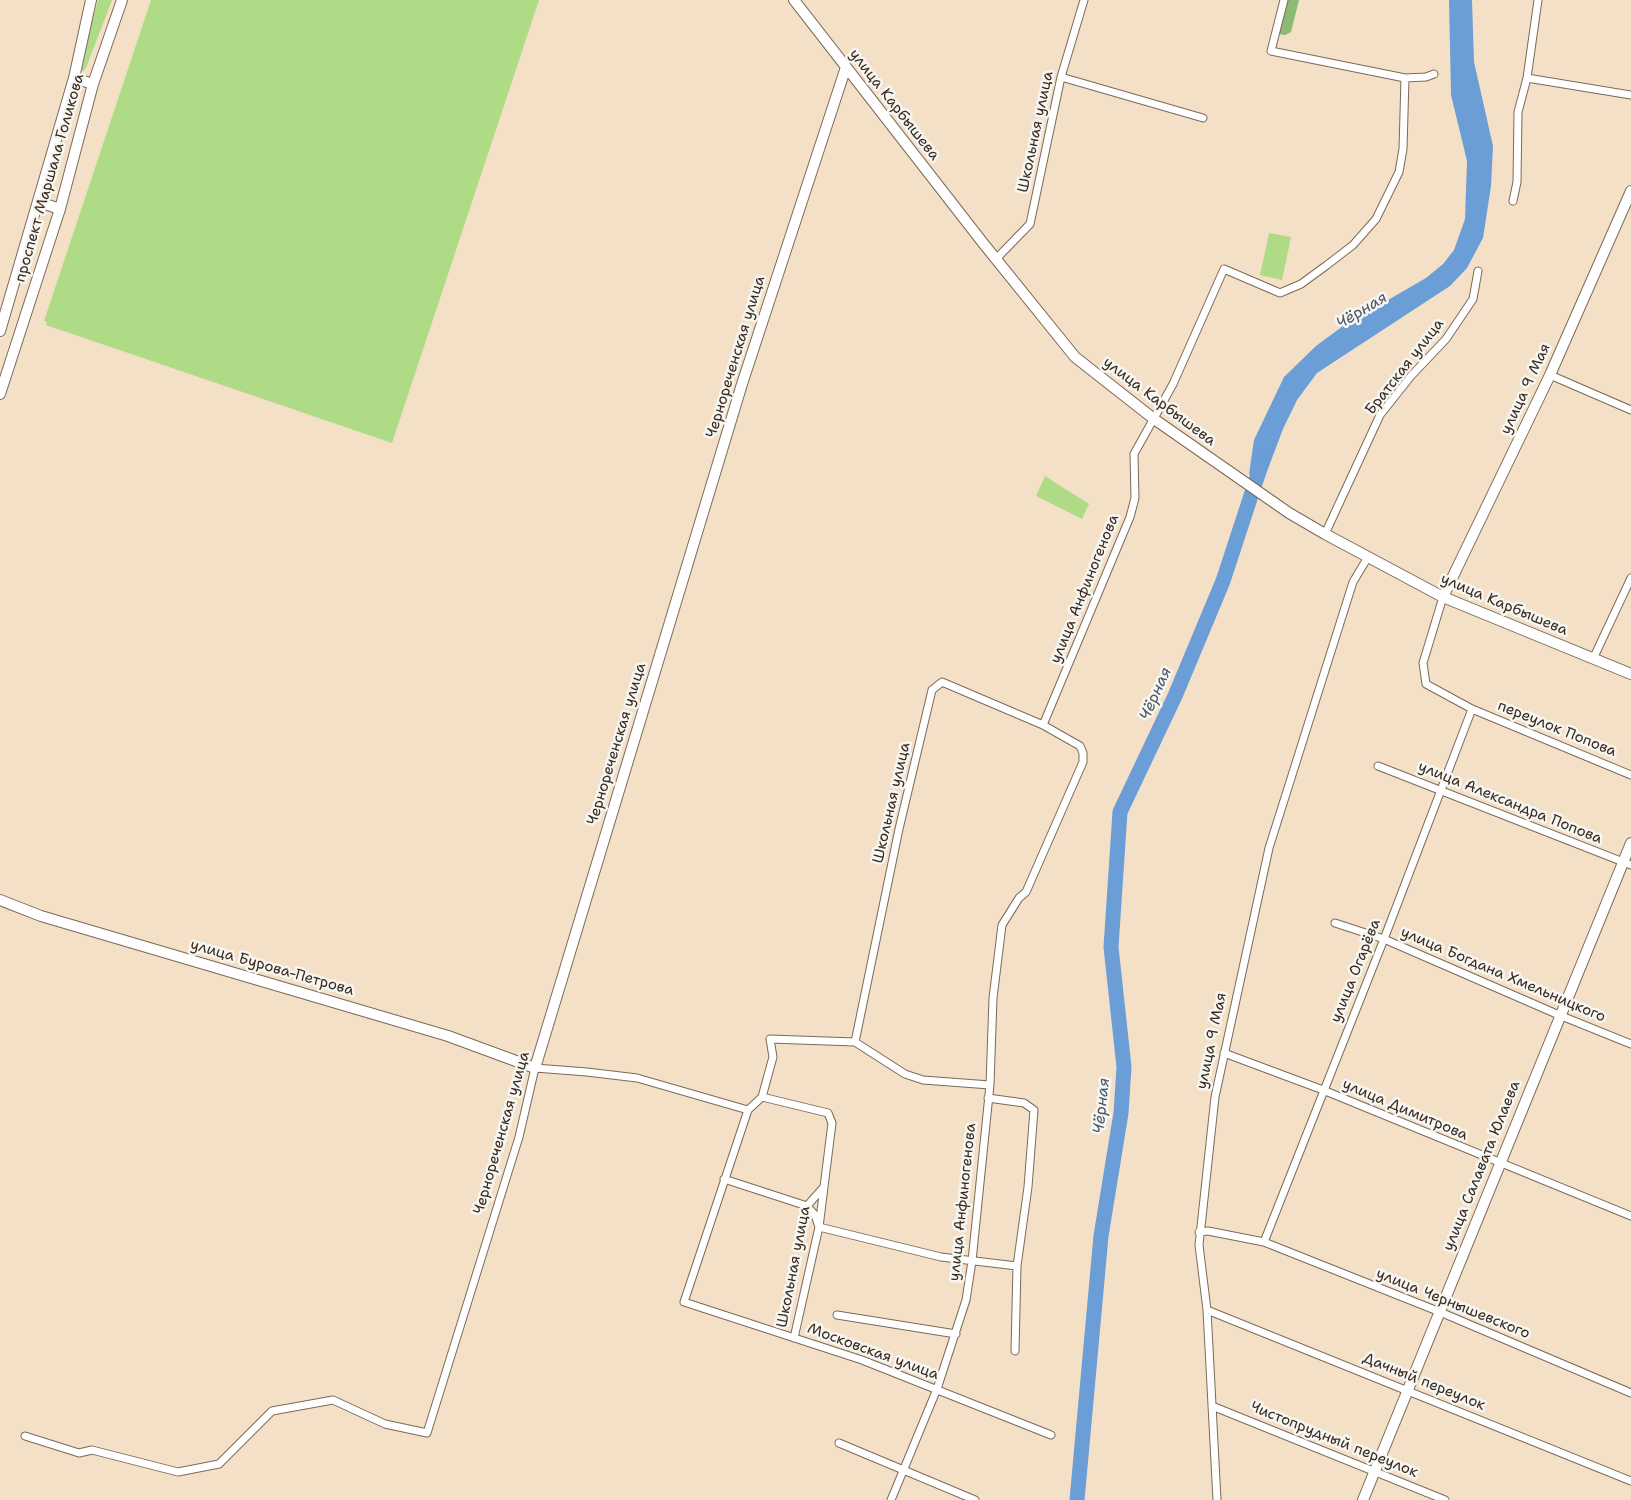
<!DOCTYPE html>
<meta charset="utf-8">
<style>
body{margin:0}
canvas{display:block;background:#f4e0c6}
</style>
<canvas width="1631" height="1500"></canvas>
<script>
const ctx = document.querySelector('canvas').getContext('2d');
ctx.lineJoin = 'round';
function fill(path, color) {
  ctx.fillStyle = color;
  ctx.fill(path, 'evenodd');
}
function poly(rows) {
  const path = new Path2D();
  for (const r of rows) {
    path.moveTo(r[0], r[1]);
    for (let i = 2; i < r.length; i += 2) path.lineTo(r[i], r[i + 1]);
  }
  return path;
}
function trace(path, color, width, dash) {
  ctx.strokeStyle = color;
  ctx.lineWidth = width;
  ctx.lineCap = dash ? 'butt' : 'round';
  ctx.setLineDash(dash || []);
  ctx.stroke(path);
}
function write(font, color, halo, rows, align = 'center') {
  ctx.font = font + ' "Shantell Sans",sans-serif';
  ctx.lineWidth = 5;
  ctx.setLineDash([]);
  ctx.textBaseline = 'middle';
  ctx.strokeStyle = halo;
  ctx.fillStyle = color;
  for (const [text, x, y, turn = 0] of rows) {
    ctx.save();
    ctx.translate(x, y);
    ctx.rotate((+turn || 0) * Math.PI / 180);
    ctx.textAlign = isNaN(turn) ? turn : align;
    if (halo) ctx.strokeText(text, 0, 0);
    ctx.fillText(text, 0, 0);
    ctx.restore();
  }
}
fill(poly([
 [98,0,112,0,86,68,83,71,80,67],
 [151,0,539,0,392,443,46,325,47,322,44,321],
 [1269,233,1291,237,1282,280,1260,275],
 [1045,476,1089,504,1082,519,1036,496]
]), '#afda86');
fill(poly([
 [1281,0,1299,0,1291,32,1285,35,1277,34]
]), '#8bba73');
fill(poly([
 [1449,0,1472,0,1474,62,1493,146,1491,186,1483,238,1467,268,1450,286,1317,373,1297,400,1283,429,1263,482,1249,474,1254,440,1284,377,1316,346,1343,326,1426,278,1443,264,1454,250,1465,219,1467,161,1451,95]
]), '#6b9ed6');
trace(poly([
 [1077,1500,1101,1236,1121,1113,1124,1067,1111,947,1120,812,1175,696,1223,581,1263,459]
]), '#6b9ed6', 15);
const street = poly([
 [1284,0,1271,51,1405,78,1426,77,1434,74],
 [1061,77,1203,118],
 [1527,78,1631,95],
 [1513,201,1517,182,1518,112,1527,78,1538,0],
 [996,259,1030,224,1061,77,1084,0],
 [1550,375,1631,410],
 [1325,534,1380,415,1411,376,1446,339,1473,299,1478,271],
 [1443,597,1423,663,1426,684,1472,709,1631,775],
 [1593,659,1631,578],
 [1378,766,1631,865],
 [1335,923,1384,939,1559,1015,1631,1044],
 [855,1042,899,829,932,690,942,682,1043,725],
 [1224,1053,1323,1090,1631,1216],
 [762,1097,828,1113,832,1123,819,1227,794,1338],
 [988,1098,1024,1103,1034,1110,1028,1187,1017,1266,1015,1351],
 [748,1110,762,1097,773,1057,770,1039,855,1042,905,1074,923,1080,990,1085],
 [724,1179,807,1206,815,1215,819,1227,941,1257,1017,1266],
 [807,1206,822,1189],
 [1199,1232,1208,1231,1264,1242,1440,1312,1631,1393],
 [1264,1242,1384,939,1472,709],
 [1207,1310,1631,1481],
 [837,1315,956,1334],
 [1212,1406,1445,1500],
 [25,1436,79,1453,92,1450,178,1472,219,1464,272,1411,333,1400,385,1424,427,1433,519,1137,535,1068,587,1072,637,1078,748,1110,684,1302,862,1360,1051,1435],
 [839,1443,975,1500],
 [891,1500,937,1389,966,1300,972,1261,990,1085,993,998,1002,925,1019,898,1026,892,1083,762,1083,753,1080,746,1043,725,1130,517,1135,498,1134,454,1173,384,1224,269,1280,293,1301,284,1327,265,1353,245,1376,219,1399,172,1403,149,1405,78],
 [1217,1500,1207,1310,1199,1245,1215,1097,1269,848,1353,582,1368,557]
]);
const secondary = poly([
 [794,0,983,243,1075,357,1154,419,1289,513,1325,534,1443,597,1631,674],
 [74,78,93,84],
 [39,202,60,209],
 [0,331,74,78,91,0],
 [0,394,60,209,93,84,122,0],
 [1443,597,1550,375,1631,191],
 [0,900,41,916,448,1036,535,1068,742,384,846,67],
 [1363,1500,1631,843]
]);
trace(street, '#7c6a59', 9);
trace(secondary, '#7c6a59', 12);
trace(street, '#fff', 7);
trace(secondary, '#fff', 10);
write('15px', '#3b2a1e', '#f6f6f2', [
 ["улица Карбышева",894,105,52],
 ["Школьная улица",1036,132,-78],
 ["проспект Маршала Голикова",50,178,-74],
 ["Чернореченская улица",736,357,-73],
 ["Братская улица",1405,367,-52],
 ["улица 9 Мая",1526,389,-65],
 ["улица Карбышева",1159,402,37],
 ["улица Анфиногенова",1085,589,-68],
 ["улица Карбышева",1504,605,23],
 ["переулок Попова",1557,729,22],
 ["Чернореченская улица",617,744,-73],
 ["Школьная улица",892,803,-77],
 ["улица Александра Попова",1510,803,22],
 ["улица Бурова-Петрова",272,968,16],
 ["улица Огарёва",1356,971,-68],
 ["улица Богдана Хмельницкого",1503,975,23],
 ["улица 9 Мая",1212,1041,-78],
 ["улица Димитрова",1405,1110,23],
 ["Чернореченская улица",502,1133,-74],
 ["улица Салавата Юлаева",1482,1166,-68],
 ["улица Анфиногенова",963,1202,-84],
 ["Школьная улица",794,1267,-79],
 ["улица Чернышевского",1453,1304,22],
 ["Московская улица",873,1352,20],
 ["Дачный переулок",1424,1382,22],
 ["Чистопрудный переулок",1334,1440,22]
]);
write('italic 16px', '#4e5868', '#f6f6f2', [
 ["Чёрная",1362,311,-31],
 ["Чёрная",1156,694,-66],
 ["Чёрная",1102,1106,-84]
]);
</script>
